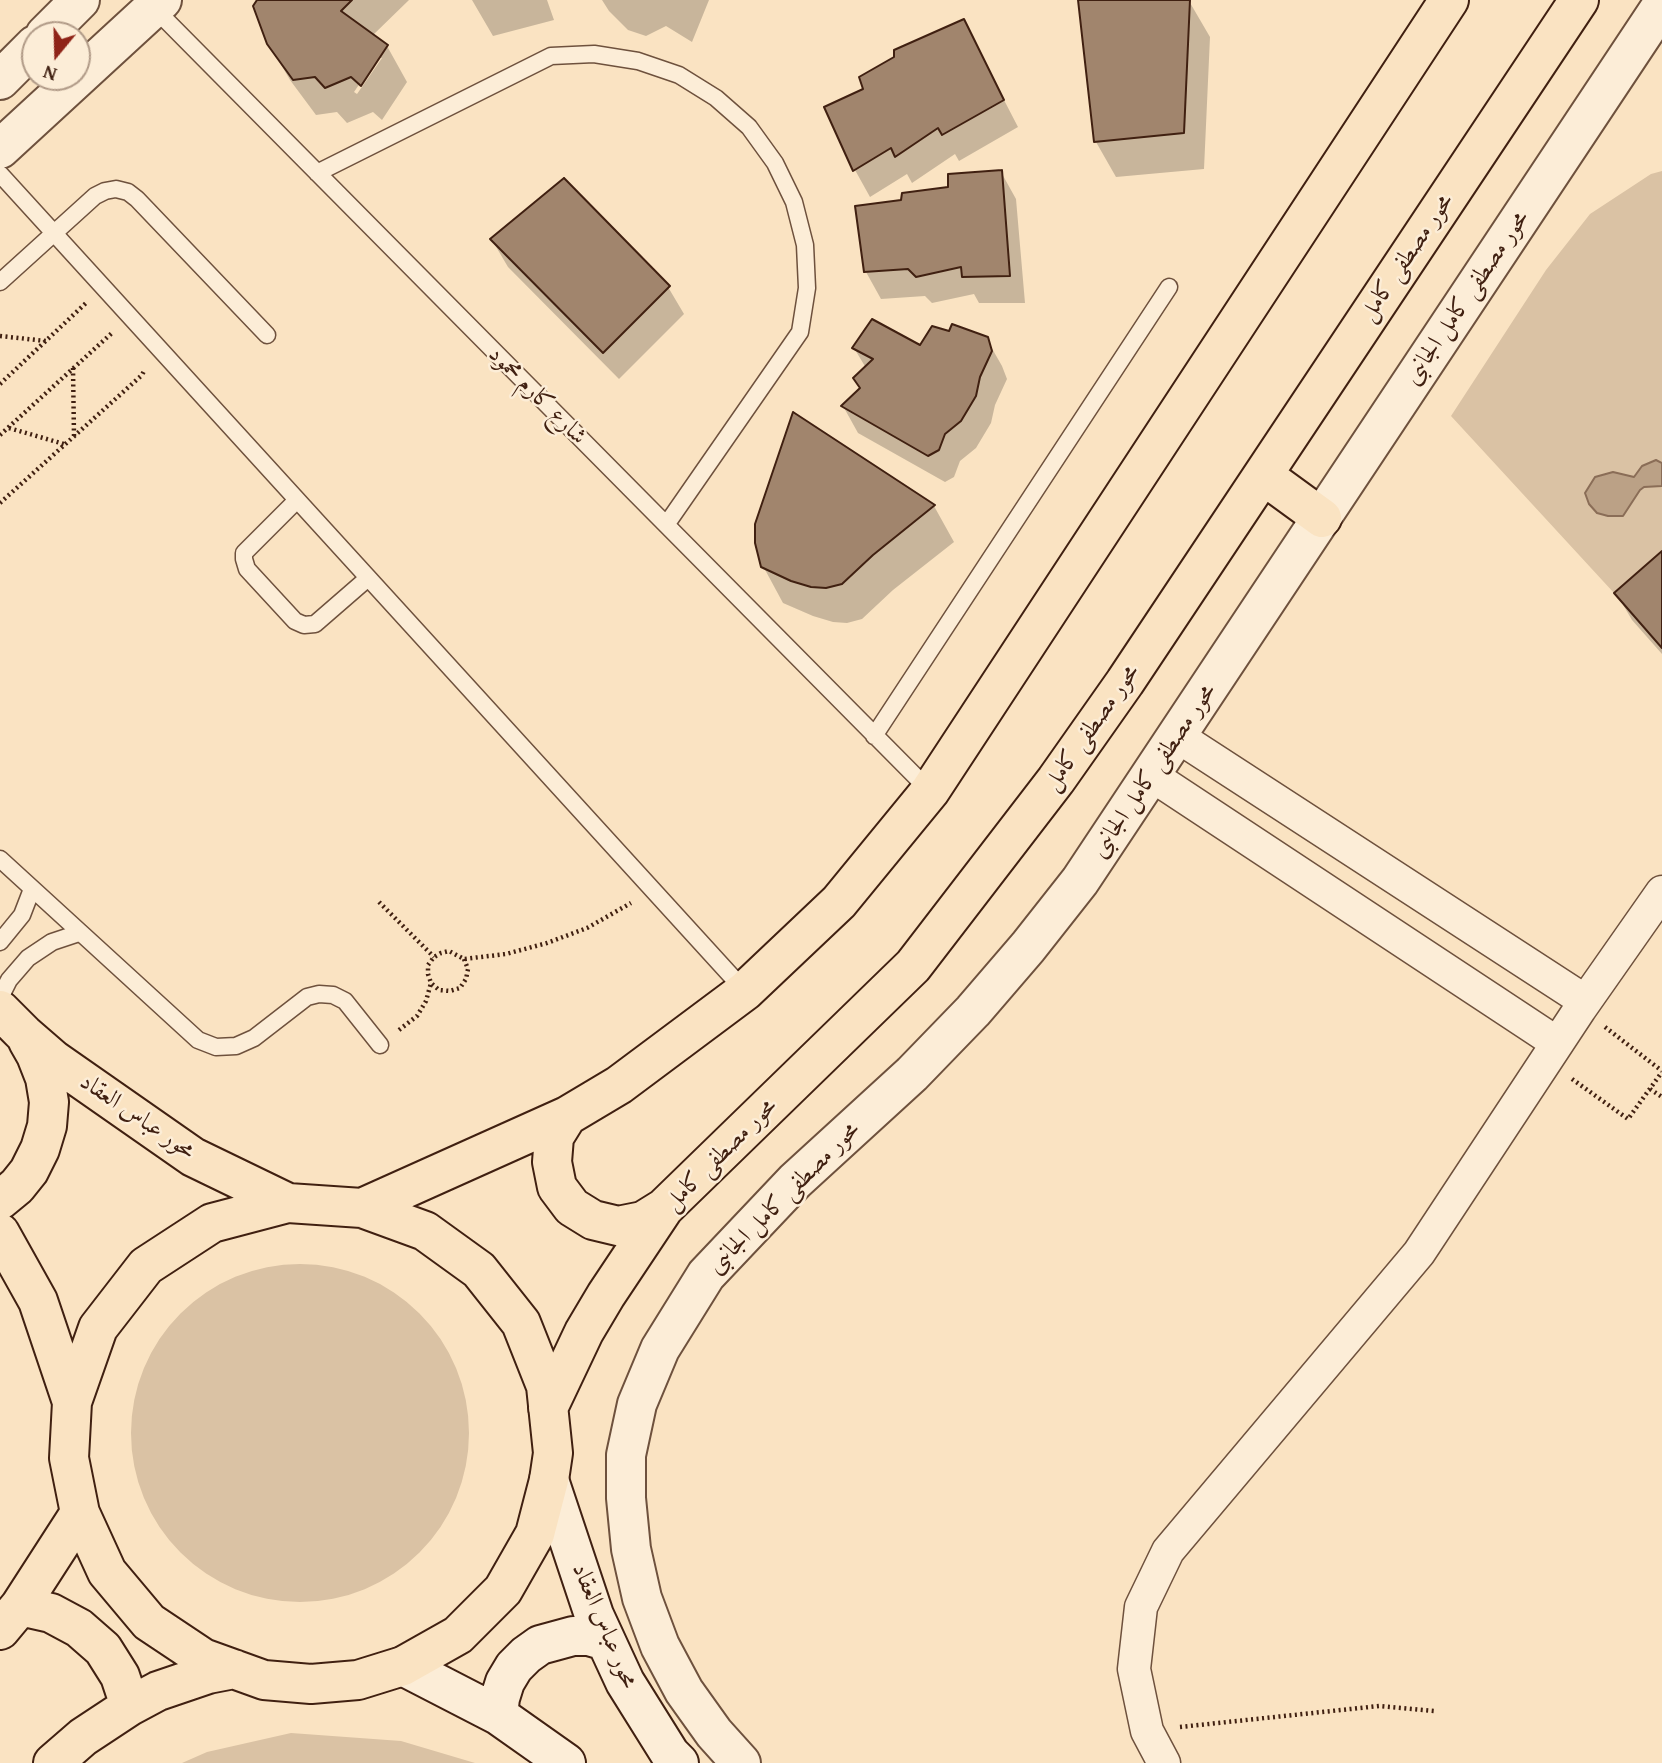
<!DOCTYPE html>
<meta charset="utf-8">
<style>
body{margin:0}
#map{position:relative;width:1662px;height:1763px;overflow:hidden;background:#fae3c2;font-family:"Gentium Book Plus",serif}
canvas{display:block}
.north{position:absolute;left:21px;top:21px;width:70px;height:70px;box-sizing:border-box;background:#fcedd7;border:2px solid #b19b88;border-radius:50%;rotate:199deg;font-size:19px;font-weight:700;line-height:28px;text-align:center;color:#402011}
.north::after{content:'';display:block;margin:auto;width:24px;height:32px;background:#8f2418;clip-path:polygon(50% 0,100% 100%,50% 72%,0 100%)}
</style>
<div id="map">
<canvas width="1662" height="1763"></canvas>
<div class="north">N</div>
</div>
<script>
const ctx = document.querySelector('canvas').getContext('2d');
ctx.lineJoin = 'round';
function fill(path, color) {
  ctx.fillStyle = color;
  ctx.fill(path, 'evenodd');
}
function poly(rows) {
  const path = new Path2D();
  for (const r of rows) {
    if (r.length === 3) {
      path.moveTo(r[0] + r[2], r[1]);
      path.arc(r[0], r[1], r[2], 0, 2 * Math.PI);
      continue;
    }
    path.moveTo(r[0], r[1]);
    for (let i = 2; i < r.length; i += 2) path.lineTo(r[i], r[i + 1]);
  }
  return path;
}
function trace(path, color, width, dash) {
  ctx.strokeStyle = color;
  ctx.lineWidth = width;
  ctx.lineCap = dash ? 'butt' : 'round';
  ctx.setLineDash(dash || []);
  ctx.stroke(path);
}
function write(font, color, halo, rows, align = 'center') {
  ctx.font = font + ' "Gentium Book Plus",Amiri,serif';
  ctx.lineWidth = 5;
  ctx.setLineDash([]);
  ctx.textBaseline = 'middle';
  ctx.strokeStyle = halo;
  ctx.fillStyle = color;
  for (const [text, x, y, turn = 0] of rows) {
    ctx.save();
    ctx.translate(x, y);
    ctx.rotate((+turn || 0) * Math.PI / 180);
    ctx.textAlign = isNaN(turn) ? turn : align;
    if (halo) ctx.strokeText(text, 0, 0);
    ctx.fillText(text, 0, 0);
    ctx.restore();
  }
}
fill(poly([
 [1662,171,1662,551,1614,593,1451,416,1546,270,1590,214,1651,174],
 [300,1433,169],
 [291,1733,401,1741,475,1763,182,1763,207,1752]
]), '#dac2a4');
const water = poly([
 [1656,460,1662,463,1662,486,1644,487,1640,490,1623,516,1608,516,1597,513,1589,504,1585,493,1595,477,1613,472,1634,477,1642,466,1656,460]
]);
fill(water, '#bba186');
trace(water, '#8a6d57', 2);
fill(poly([
 [259,0,409,0,372,36,387,46,407,82,382,120,373,112,347,123,337,112,316,115,290,80,269,44],
 [377,58,382,58,357,94,354,92],
 [547,0,554,20,493,36,472,0],
 [602,0,709,0,692,42,666,26,646,36,628,30,609,11],
 [1080,0,1189,1,1210,37,1204,169,1116,177,1096,142],
 [963,21,1018,127,959,161,955,154,912,183,907,174,870,197,855,170,826,108,865,90],
 [1001,172,1016,199,1025,303,979,303,974,294,932,303,925,296,881,299,866,272,903,202],
 [492,240,668,287,684,314,619,379,508,267],
 [986,338,1002,366,1007,379,995,405,991,423,976,448,960,461,954,477,945,482,858,433,843,406,862,389,866,368,854,348,921,348],
 [794,415,934,506,954,542,893,590,862,619,847,623,833,622,813,616,783,603,763,566],
 [1662,554,1662,654,1632,620,1616,593]
]), '#0003');
const building = poly([
 [257,0,352,0,341,11,388,45,361,86,351,77,325,88,315,77,293,80,267,44,253,6,257,0],
 [1078,0,1190,0,1184,133,1094,142,1078,0],
 [964,19,1004,100,942,135,938,128,895,157,891,148,853,171,824,107,863,89,859,77,894,57,894,50,964,19],
 [1002,170,1010,276,962,277,961,267,916,277,908,269,864,272,855,206,901,200,902,193,948,187,948,174,1002,170],
 [564,178,670,286,603,353,490,239,564,178],
 [872,319,920,345,932,326,949,331,952,324,988,337,992,351,980,377,976,396,961,421,945,434,939,450,928,456,841,406,860,388,853,378,873,359,852,348,872,319],
 [793,412,935,505,873,555,842,584,826,588,811,587,791,581,761,567,755,543,755,524,793,412],
 [1662,551,1662,648,1614,593,1662,551]
]);
fill(building, '#a1856d');
trace(building, '#402011', 2);
const service = poly([
 [154,8,930,791],
 [317,173,551,56,594,54,638,61,679,75,716,98,749,127,775,163,794,202,805,245,807,288,800,332,666,525],
 [0,174,745,991],
 [0,282,95,196,105,191,116,189,128,192,137,199,267,335],
 [297,500,244,553,244,559,247,569,295,621,304,625,315,624,368,578],
 [874,736,1169,287],
 [0,859,198,1040,216,1047,236,1046,254,1038,307,997,319,994,333,995,345,1001,380,1045],
 [0,942,22,915,32,889],
 [0,998,9,980,28,958,52,942,79,933]
]);
const minor = poly([
 [1177,736,1585,1001],
 [1151,775,1557,1043],
 [1164,1763,1147,1731,1134,1669,1141,1607,1168,1551,1419,1253,1580,1009,1662,892]
]);
const tertiary = poly([
 [45,35,80,0],
 [0,80,35,45],
 [0,149,162,0],
 [741,1763,714,1733,684,1691,660,1646,642,1598,631,1549,626,1498,626,1455,637,1404,660,1349,706,1275,795,1181,912,1074,973,1011,1028,947,1080,881,1662,5]
]);
const secondary = poly([
 [549,1480,594,1615,625,1682,670,1754,679,1763],
 [403,1666,498,1715,566,1763],
 [498,1715,500,1698,505,1682,514,1667,526,1655,540,1645,573,1636,589,1636,606,1641]
]);
const primary = poly([
 [1263,475,1322,518],
 [0,1010,24,1034,54,1060,193,1157,288,1203],
 [567,1116,554,1137,552,1162,557,1187,572,1207,593,1220,618,1226,643,1221,664,1208],
 [0,1200,17,1186,29,1171,40,1149,47,1126,49,1102,45,1078,36,1055,28,1041],
 [362,1208,567,1116,619,1085,745,991,839,902,930,791,1449,0],
 [0,1233,38,1301,72,1402,69,1458,80,1513,107,1572,149,1622,203,1658,264,1680,311,1684,358,1680,403,1666,458,1635,503,1590,535,1534,549,1480,553,1453,546,1386,521,1323,479,1270,425,1231,362,1208,288,1203,212,1223,146,1266,98,1328,72,1402],
 [548,1408,584,1332,606,1295,664,1208,913,966,1056,780,1125,682,1579,0],
 [20,1606,51,1613,79,1628,103,1649,120,1676,130,1706],
 [0,1630,20,1606,80,1513],
 [53,1763,83,1737,130,1706,158,1691,208,1674,234,1669]
]);
trace(service, '#6e513d', 19);
trace(minor, '#6e513d', 35);
trace(tertiary, '#6e513d', 42);
trace(secondary, '#402011', 42);
trace(primary, '#402011', 42);
trace(poly([
 [0,336,46,341],
 [73,368,74,436],
 [0,384,86,303],
 [9,428,64,444],
 [0,435,113,332],
 [0,503,142,375,145,369],
 [379,902,434,957],
 [464,959,468,969,466,979,460,988,450,991,439,990,431,983,428,974,428,965,434,957,441,953,449,951,464,959,506,954,547,943,587,928,631,903],
 [1605,1027,1662,1071],
 [399,1030,417,1016,426,1001,431,983],
 [1572,1079,1628,1119,1662,1072],
 [1650,1089,1662,1097],
 [1180,1727,1379,1706,1434,1711]
]), '#402011', 4.5, [2, 3.5]);
trace(service, '#fcedd7', 16);
trace(minor, '#fcedd7', 32);
trace(tertiary, '#fcedd7', 38);
trace(secondary, '#fcedd7', 38);
trace(primary, '#fae3c2', 38);
write('24px', '#402011', '#fcedd7', [
 ["محور مصطفى كامل",1407,258,-56],
 ["محور مصطفى كامل الجانبى",1467,298,-56],
 ["شارع كارم محمود",537,396,45],
 ["محور مصطفى كامل",1092,728,-55],
 ["محور مصطفى كامل الجانبى",1154,771,-56],
 ["محور عباس العقاد",137,1117,34],
 ["محور مصطفى كامل",721,1155,-45],
 ["محور مصطفى كامل الجانبى",784,1198,-45],
 ["محور عباس العقاد",604,1626,67]
]);
</script>
